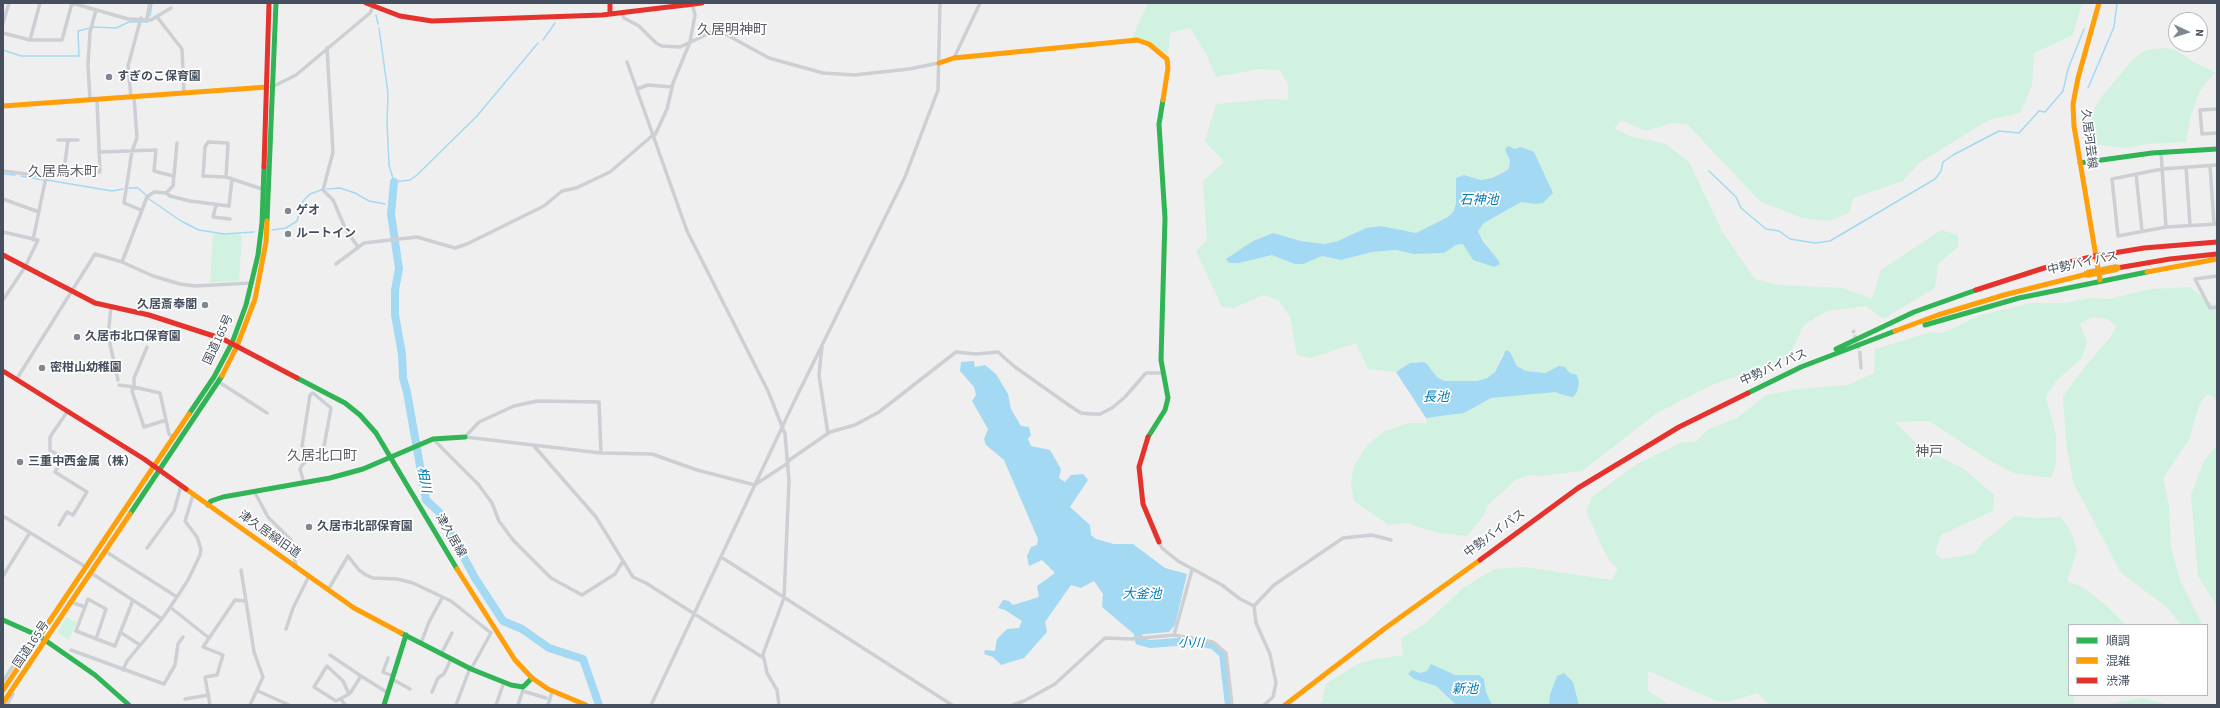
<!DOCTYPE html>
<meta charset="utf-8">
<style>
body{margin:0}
#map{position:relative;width:2220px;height:708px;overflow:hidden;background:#f0efef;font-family:"Source Sans 3","Noto Sans JP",sans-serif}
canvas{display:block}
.frame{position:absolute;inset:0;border:4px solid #454f5d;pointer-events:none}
.legend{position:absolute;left:2068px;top:624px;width:140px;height:72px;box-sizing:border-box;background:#fff;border:1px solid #b5b9be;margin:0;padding:5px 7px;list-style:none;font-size:12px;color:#454f5d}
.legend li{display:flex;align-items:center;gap:8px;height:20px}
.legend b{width:20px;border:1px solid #b5b9be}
.north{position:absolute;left:2168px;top:12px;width:40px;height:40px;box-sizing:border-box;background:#fff;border:1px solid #b5b9be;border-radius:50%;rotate:94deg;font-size:11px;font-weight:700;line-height:16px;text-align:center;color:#454f5d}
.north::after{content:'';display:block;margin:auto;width:14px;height:18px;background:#818790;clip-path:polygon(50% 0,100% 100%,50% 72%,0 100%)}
</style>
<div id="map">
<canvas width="2220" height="708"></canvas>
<div class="frame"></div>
<ul class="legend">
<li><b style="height:5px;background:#30b455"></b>順調</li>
<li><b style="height:5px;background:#ff9f0a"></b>混雑</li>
<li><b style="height:5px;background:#e5322d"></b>渋滞</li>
</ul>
<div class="north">N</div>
</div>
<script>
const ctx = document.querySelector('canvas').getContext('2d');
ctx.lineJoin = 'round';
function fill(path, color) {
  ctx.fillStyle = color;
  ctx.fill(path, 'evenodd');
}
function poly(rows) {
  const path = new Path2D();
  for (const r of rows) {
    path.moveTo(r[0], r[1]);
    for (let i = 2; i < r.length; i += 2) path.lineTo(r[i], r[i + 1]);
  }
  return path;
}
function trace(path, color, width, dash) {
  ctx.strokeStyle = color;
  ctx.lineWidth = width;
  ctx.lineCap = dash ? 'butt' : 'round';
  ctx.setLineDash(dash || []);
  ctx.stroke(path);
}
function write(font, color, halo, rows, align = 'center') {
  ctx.font = font + ' "Source Sans 3","Noto Sans JP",sans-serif';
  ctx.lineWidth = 3.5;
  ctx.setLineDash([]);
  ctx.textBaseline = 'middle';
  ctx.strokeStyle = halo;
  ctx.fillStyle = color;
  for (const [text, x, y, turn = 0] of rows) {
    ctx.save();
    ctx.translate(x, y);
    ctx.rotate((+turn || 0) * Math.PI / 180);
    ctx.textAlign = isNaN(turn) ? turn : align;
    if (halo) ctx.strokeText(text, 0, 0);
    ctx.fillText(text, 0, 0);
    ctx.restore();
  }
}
fill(poly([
 [1148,3,2082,3,2073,35,2034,53,2032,86,2020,113,1989,120,1919,163,1903,181,1853,198,1850,212,1829,221,1802,218,1761,202,1687,124,1672,123,1646,131,1622,120,1614,128,1630,136,1666,144,1689,162,1723,233,1755,279,1779,285,1843,288,1872,299,1881,270,1941,230,1958,235,1958,247,1938,264,1935,288,1883,319,1866,306,1827,311,1804,325,1788,358,1714,384,1657,413,1582,471,1540,476,1531,475,1517,479,1487,506,1484,515,1467,536,1439,533,1406,523,1389,525,1354,501,1351,482,1354,466,1367,445,1385,431,1409,423,1427,423,1426,418,1464,413,1491,398,1541,392,1555,392,1563,395,1570,373,1565,367,1545,373,1526,371,1517,366,1514,359,1503,353,1495,372,1486,378,1477,381,1444,381,1437,377,1426,363,1422,362,1417,361,1396,372,1368,369,1356,343,1311,358,1297,355,1290,317,1278,300,1263,295,1233,308,1222,307,1196,251,1207,240,1203,181,1224,162,1205,141,1216,104,1273,99,1288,100,1288,85,1280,70,1260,69,1216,77,1206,54,1190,28,1170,33,1168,55,1145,39,1132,38],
 [1505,149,1534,152,1553,193,1543,203,1536,204,1521,202,1484,223,1478,231,1500,264,1473,260,1463,244,1456,245,1444,253,1414,254,1396,250,1372,252,1341,260,1322,256,1303,264,1272,255,1239,263,1229,263,1231,255,1239,251,1253,241,1273,233,1301,241,1324,244,1338,241,1367,228,1381,226,1416,233,1448,217,1454,211,1456,203,1456,178,1464,175,1481,180,1492,178,1506,171,1509,168,1510,161],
 [2164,48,2175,50,2194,62,2215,72,2199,92,2190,119,2186,142,2147,144,2126,148,2089,144,2090,116,2102,96,2135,57,2147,50],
 [213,234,239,234,242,236,239,281,210,282],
 [2190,287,2217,307,2217,405,2213,396,2206,395,2198,408,2189,440,2163,478,2169,506,2171,546,2180,581,2203,625,2181,625,2168,608,2121,573,2073,482,2066,443,2063,396,2083,369,2110,338,2116,327,2108,319,2093,317,2080,324,2087,341,2082,358,2056,381,2046,397,2056,436,2056,464,2051,478,2014,473,1989,460,1929,421,1895,422,1921,448,1964,469,1994,495,1993,511,1941,535,1935,553,1942,559,1974,554,1984,541,2015,516,2038,518,2060,517,2071,531,2077,551,2067,581,2084,588,2106,605,2126,625,2069,625,2069,695,2082,695,2074,697,2074,704,2076,705,1769,705,1758,693,1728,702,1717,701,1648,671,1648,691,1666,702,1667,705,1579,705,1573,682,1557,676,1550,694,1549,705,1492,705,1486,692,1484,679,1479,675,1455,675,1446,671,1427,671,1420,673,1456,705,1315,705,1322,702,1326,684,1356,665,1370,660,1403,655,1401,638,1426,623,1463,588,1494,569,1524,567,1612,580,1618,569,1610,562,1602,547,1586,511,1592,497,1637,464,1683,442,1696,442,1707,430,1737,418,1766,395,1798,389,1847,385,1874,373,1875,349,1931,332,1942,333,1981,315,2031,303,2066,303,2089,298,2108,299,2150,289],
 [2217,445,2217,606,2198,576,2191,495,2204,461],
 [66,617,77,622,69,640,58,633],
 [2143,698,2169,705,2101,705]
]), '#d1f1e1');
fill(poly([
 [1508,146,1514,149,1521,147,1534,152,1553,193,1543,203,1536,204,1521,202,1484,223,1478,231,1483,241,1498,260,1500,264,1494,267,1473,260,1463,244,1456,245,1444,253,1414,254,1396,250,1372,252,1341,260,1322,256,1303,264,1295,264,1272,255,1239,263,1229,263,1226,259,1253,241,1273,233,1301,241,1324,244,1338,241,1366,228,1381,226,1416,233,1448,217,1454,211,1456,203,1456,178,1464,175,1481,180,1492,178,1506,171,1509,168,1510,161,1505,149],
 [1506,350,1510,352,1517,366,1526,371,1545,373,1559,366,1565,367,1570,373,1577,375,1579,382,1577,392,1573,397,1563,395,1555,392,1491,398,1464,413,1426,418,1396,372,1410,363,1422,362,1426,363,1437,377,1444,381,1477,381,1487,378,1495,372],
 [974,361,975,367,985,365,996,374,1008,394,1011,409,1021,426,1029,427,1031,435,1028,439,1031,446,1050,450,1061,469,1059,478,1065,482,1071,475,1083,474,1088,480,1070,507,1090,525,1091,535,1096,539,1114,544,1133,544,1165,568,1187,574,1175,625,1169,632,1135,635,1102,607,1103,594,1094,581,1081,588,1071,585,1045,622,1047,632,1024,658,1001,665,993,657,984,654,985,650,995,651,997,639,1007,629,1019,628,1022,621,1005,610,998,608,1003,600,1009,601,1013,605,1039,597,1037,586,1055,573,1042,560,1029,566,1027,556,1031,547,1037,545,1038,539,1004,460,986,445,984,439,988,429,972,401,976,395,974,387,960,371,961,362],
 [1431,664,1455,675,1479,675,1484,679,1486,692,1492,705,1456,705,1436,686,1414,679,1408,674,1412,670,1420,673,1427,671],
 [1564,673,1573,682,1579,705,1549,705,1550,694,1557,676]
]), '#a3d9f2');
trace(poly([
 [376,15,378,24],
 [150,16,152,3],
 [379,28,388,93,387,122,389,165,394,182,410,180,417,175,477,116,538,43],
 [543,40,555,23],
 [3,50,21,56,79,56,78,31,94,27,116,28,129,22,148,22],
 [2088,88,2114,27,2117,3],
 [1709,171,1736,197,1741,208,1766,229,1779,231,1790,239,1815,243,1830,241,1935,179,1941,171,1943,162,1953,155,1999,131,2019,133,2039,111,2045,112,2063,91,2068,69,2084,29],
 [3,174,15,175],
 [21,176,43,180],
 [47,180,112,191,123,189],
 [129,188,138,188,146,195],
 [327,189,340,188,355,193,369,201,385,204],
 [149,199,181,221,199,230,224,234,254,232],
 [390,204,391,205],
 [272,230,286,228,297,221,303,201,310,194,321,190]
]), '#a3d9f2', 1.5);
trace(poly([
 [394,182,391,214,399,269,395,290,395,315,402,354,403,378,407,392,426,500,439,512,475,578,503,621,522,629,549,648,583,659,599,705],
 [1137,625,1139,641,1150,644,1190,641,1213,645,1223,654,1229,705]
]), '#a3d9f2', 8);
trace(poly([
 [1853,330,1860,353]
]), '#cecfd2', 3.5, [3.5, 2]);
trace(poly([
 [72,3,128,19,151,20,171,8],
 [622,13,624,18,639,26,656,43,662,46,680,47,712,32,720,31,769,58,823,73,854,75,909,69,939,63],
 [157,17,182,49,184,93],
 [147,18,150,3],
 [3,23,9,3],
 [3,33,30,40,62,40,72,3],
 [30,40,40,3],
 [327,48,333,152,323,190,333,200,346,230,358,247],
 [954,58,980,3],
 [627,62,687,231,768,391,785,434,789,481,784,598,763,654,767,673,777,690,779,705],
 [272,87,296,75,370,13,375,3],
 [637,89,648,85,672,87],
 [131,97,128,66,141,18],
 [134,97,137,138,132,151,124,203,141,210],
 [90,100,88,65,90,32,96,10],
 [2217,109,2200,110,2202,134,2217,133],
 [655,135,667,109,673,83,690,42,695,15,692,3],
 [58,140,78,140],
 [99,152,156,150,154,171,173,176],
 [2161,152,2166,227],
 [2217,165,2162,169,2112,179,2118,236,2166,227,2217,224],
 [2210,166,2214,224],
 [2186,167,2190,225],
 [64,170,68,140],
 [3,171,51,177,53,168,81,172,100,172,97,100],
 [2136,174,2142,231],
 [226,177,228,143,208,142,205,147,203,176,226,177,262,189],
 [166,193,170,196,190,201,229,206,232,179],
 [3,199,39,212],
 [216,205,213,217,230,219],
 [3,232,38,240,25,267,3,300],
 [33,240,46,177],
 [122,262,147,197,154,192,166,193,173,186,177,143],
 [336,264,364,243,417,237,455,248,467,244,544,206,562,191,576,188,610,172,653,135],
 [2217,276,2195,279,2210,308,2217,307],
 [111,308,108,335,118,380],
 [822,346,819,375,828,434],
 [1860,353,1861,368],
 [16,380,95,254,122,262,153,276,180,284,195,286,252,283],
 [219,382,267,413],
 [119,385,134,387,134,378,147,347],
 [166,420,144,427,132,391,134,387,160,393,166,420,169,434,173,437],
 [465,437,601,453,652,454,697,470,755,485],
 [465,437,479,422,514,406,537,401,599,402,601,453],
 [433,439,478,484,492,503,499,521,513,540,551,578,582,595,615,574,623,561],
 [534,446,596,517,633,577,646,583,762,657],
 [788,461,830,432,855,425,879,412,956,352,976,354,998,352,1015,367,1070,406,1081,413,1091,414,1100,414,1112,408,1125,397,1146,373,1163,373],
 [304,483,300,469,302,465,313,456,320,456,323,452,331,408,313,393,310,395,302,446,313,456],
 [756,484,788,463],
 [254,491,268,517,291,540,296,567],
 [3,516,86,567],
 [59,525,67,512,73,515,87,492,55,472,63,458,50,450,50,437,67,412],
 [1159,542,1162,548,1178,561,1222,585,1240,599,1254,606,1256,623,1270,654,1276,683,1273,697,1264,705],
 [147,548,174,511,181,486],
 [105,551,177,597],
 [721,557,952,705],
 [241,570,246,601],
 [91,573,162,619],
 [3,576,29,534],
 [328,590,348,556,359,570,366,575,373,578,397,579,413,583,451,601,491,633,471,669],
 [71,602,85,607],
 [1254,606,1274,585,1343,538,1372,535,1391,540],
 [170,607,209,638],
 [286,629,293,608,309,576],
 [120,632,140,645],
 [1174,635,1192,570],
 [96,639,106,609,88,599,76,631,115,646,133,600],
 [421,643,429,622,442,598],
 [71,650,164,684,175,665,178,644,183,637],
 [441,654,452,633],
 [330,655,361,676],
 [388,658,383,672,393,676],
 [123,670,127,661,162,619,177,597,188,580,200,555,201,549,197,537,185,521,193,495],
 [392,679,410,689],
 [3,681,28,644,35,639],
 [258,691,289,705],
 [523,691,546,698],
 [432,692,438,678,444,674,451,659],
 [349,694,343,681,327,666,314,687,336,701,349,694,351,692,361,676,388,693],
 [185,699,209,695],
 [341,699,345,705],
 [7,705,13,694],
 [210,705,205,677,217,675,223,655,203,647,235,600,246,601,254,652,263,677,250,705],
 [456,705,470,668],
 [496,705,504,682],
 [518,705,523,690],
 [548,705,552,692],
 [651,705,794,402,905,177,938,90,940,3],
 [1013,705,1024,701,1055,684,1105,638,1131,639,1174,635,1213,642,1226,653,1232,705]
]), '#cccfd3', 3.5);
trace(poly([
 [2080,163,2152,153,2217,149],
 [267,221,276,3],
 [1925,325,2019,298,2147,272],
 [1836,349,1914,312,1976,290],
 [297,378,345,403,360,415,376,433,457,569],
 [1748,393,1801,367,1895,331],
 [189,414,214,377,232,343,246,305,258,255,262,223,264,167],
 [1148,437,1165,410,1168,398,1161,360,1165,218,1159,124,1163,100],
 [208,505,211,501,223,497,330,478,363,469,433,439,465,437],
 [130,514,222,376],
 [3,620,39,636,95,675,129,705],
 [401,633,471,669,511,685,523,687,532,678],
 [384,705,406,635]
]), '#30b455', 5);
trace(poly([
 [2099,3,2078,78,2073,104,2074,126,2100,280],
 [939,63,954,58,1137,40,1149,44,1167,59,1168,68,1163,100],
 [3,106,267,87],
 [2147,272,2217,259],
 [1895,331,1938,315,2004,295,2087,274],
 [222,376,237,346,255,299,266,242,267,221],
 [186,489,354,608,401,633],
 [457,569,515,660,532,678,548,689,586,705],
 [3,690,189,414],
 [3,703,130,514],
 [1285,705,1384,629,1480,560]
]), '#ff9f0a', 5);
trace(poly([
 [366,3,400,16,432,21,602,15,702,3],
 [610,3,610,14],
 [264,167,269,3],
 [3,255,95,303,149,315,223,339,297,378],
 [2117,268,2170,259,2217,254],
 [1976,290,2044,268,2095,256,2144,248,2217,242],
 [3,371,144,459,186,489],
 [1148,437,1139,467,1143,504,1159,542],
 [1480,560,1578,488,1679,427,1748,393]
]), '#e5322d', 5);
const slowBridge = poly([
 [2087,274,2117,268]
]);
trace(slowBridge, '#b4b7bf', 8, []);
trace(slowBridge, '#ff9f0a', 7);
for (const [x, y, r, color] of [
 [109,77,4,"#818790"],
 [288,211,4,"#818790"],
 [288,234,4,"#818790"],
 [205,305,4,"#818790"],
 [77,337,4,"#818790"],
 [42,368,4,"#818790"],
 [20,462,4,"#818790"],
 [309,527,4,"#818790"]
]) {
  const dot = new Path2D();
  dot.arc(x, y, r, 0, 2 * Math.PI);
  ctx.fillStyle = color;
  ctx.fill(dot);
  trace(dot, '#fff', 1.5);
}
write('bold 12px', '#454f5d', '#fff', [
 ["すぎのこ保育園",117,77],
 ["ゲオ",296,211],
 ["ルートイン",296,234],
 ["久居斎奉閣",197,305,"right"],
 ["久居市北口保育園",85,337],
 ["密柑山幼稚園",50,368],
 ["三重中西金属（株）",28,462],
 ["久居市北部保育園",317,527]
], 'left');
write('12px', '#454f5d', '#fff', [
 ["久居河芸線",2088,139,83],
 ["中勢バイパス",2083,264,-12],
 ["国道165号",219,340,-65],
 ["中勢バイパス",1774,368,-24],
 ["中勢バイパス",1495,534,-36],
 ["津久居線旧道",269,535,35],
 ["津久居線",450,536,59],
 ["国道165号",32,645,-56]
]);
write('italic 13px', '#017ab4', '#fff', [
 ["石神池",1479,201],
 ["長池",1436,398],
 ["相川",423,480,79],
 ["大釜池",1142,595],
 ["小川",1191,644,3],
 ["新池",1465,690]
]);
write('14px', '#5a5d64', '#fff', [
 ["久居明神町",732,31],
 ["久居烏木町",63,173],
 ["神戸",1929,453],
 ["久居北口町",322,457]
]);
</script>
